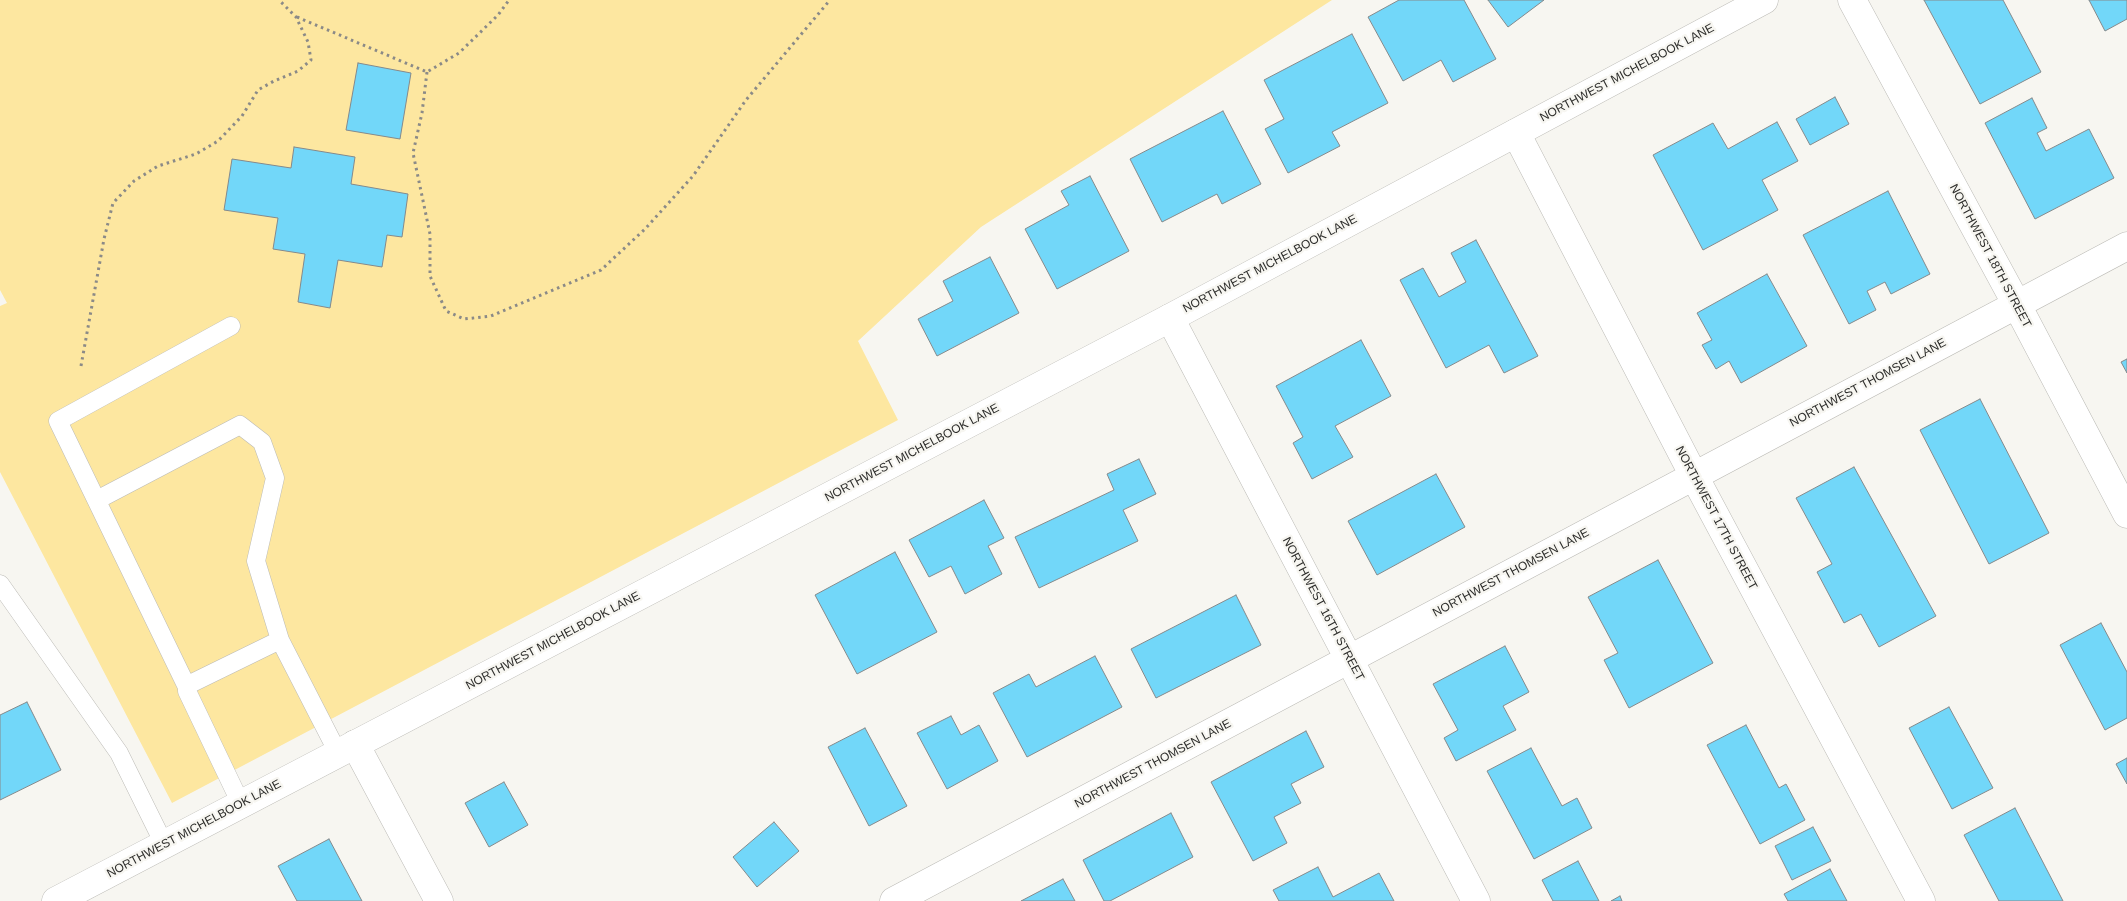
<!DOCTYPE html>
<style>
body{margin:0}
canvas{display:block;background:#f7f6f1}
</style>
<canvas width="2127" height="901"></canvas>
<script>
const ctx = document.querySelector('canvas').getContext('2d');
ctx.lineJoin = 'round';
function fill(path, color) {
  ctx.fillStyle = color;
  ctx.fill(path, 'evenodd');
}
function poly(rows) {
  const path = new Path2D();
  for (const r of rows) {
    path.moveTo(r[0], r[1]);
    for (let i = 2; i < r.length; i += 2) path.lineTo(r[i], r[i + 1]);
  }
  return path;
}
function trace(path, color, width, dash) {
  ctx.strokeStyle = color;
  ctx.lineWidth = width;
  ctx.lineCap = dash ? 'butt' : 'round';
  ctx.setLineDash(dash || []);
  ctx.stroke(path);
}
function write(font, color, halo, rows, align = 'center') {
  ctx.font = font + ' Helvetica,sans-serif';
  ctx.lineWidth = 4.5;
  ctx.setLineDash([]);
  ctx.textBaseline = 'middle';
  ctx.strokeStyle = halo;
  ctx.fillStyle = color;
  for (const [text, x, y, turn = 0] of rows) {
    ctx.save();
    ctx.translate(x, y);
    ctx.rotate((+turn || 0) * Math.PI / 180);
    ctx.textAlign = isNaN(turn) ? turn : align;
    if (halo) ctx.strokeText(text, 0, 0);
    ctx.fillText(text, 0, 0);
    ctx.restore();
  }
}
fill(poly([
 [0,0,1332,0,981,227,858,341,898,420,172,803,0,472,0,306,7,303,0,290]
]), '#fde7a0');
const building = poly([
 [1399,0,1464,0,1496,59,1453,82,1441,60,1403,81,1368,17,1399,0],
 [1488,0,1544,0,1508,27,1488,0],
 [1924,0,2003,0,2041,72,1980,104,1924,0],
 [2089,0,2127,0,2127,19,2105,31,2089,0],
 [1352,34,1388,103,1332,132,1340,146,1288,173,1265,129,1284,119,1264,80,1352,34],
 [358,63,411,73,400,139,346,130,358,63],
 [1835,97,1849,124,1810,145,1796,119,1835,97],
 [2032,98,2047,128,2037,133,2046,151,2089,129,2114,178,2035,219,1985,123,2032,98],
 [1223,111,1261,184,1222,204,1217,194,1162,222,1130,159,1223,111],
 [1777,122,1798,161,1762,180,1778,210,1703,250,1653,155,1713,123,1728,149,1777,122],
 [294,147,355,157,351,184,408,194,402,237,387,235,382,267,338,260,330,308,298,302,305,254,273,249,278,218,224,210,232,159,291,168,294,147],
 [1090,176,1129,251,1057,289,1025,229,1069,205,1061,191,1090,176],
 [1888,191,1930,274,1891,294,1885,282,1867,291,1876,310,1849,324,1803,235,1888,191],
 [1476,240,1538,356,1504,373,1489,345,1446,368,1400,280,1423,268,1439,297,1466,282,1451,253,1476,240],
 [990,257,1019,313,937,356,918,319,953,301,943,281,990,257],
 [1767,274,1807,346,1741,383,1729,361,1716,369,1702,345,1712,340,1697,313,1767,274],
 [1361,340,1391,396,1335,426,1353,457,1312,479,1293,443,1303,437,1276,386,1361,340],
 [2127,359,2127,373,2121,362,2127,359],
 [1980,399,2049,533,1989,564,1920,430,1980,399],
 [1139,459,1156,494,1123,510,1138,541,1039,588,1015,537,1114,490,1107,474,1139,459],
 [1854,467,1936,616,1879,647,1861,614,1844,623,1817,572,1832,564,1796,498,1854,467],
 [1436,474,1465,527,1377,575,1348,521,1436,474],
 [984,500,1004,538,988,546,1002,574,965,594,951,566,929,577,909,540,984,500],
 [895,552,937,632,857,674,815,595,895,552],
 [1658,560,1713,663,1629,708,1604,660,1618,653,1588,597,1658,560],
 [1236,595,1261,645,1156,698,1131,649,1236,595],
 [2101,623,2127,672,2127,718,2105,730,2060,645,2101,623],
 [1505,646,1529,692,1503,706,1516,730,1456,761,1444,738,1458,730,1433,684,1505,646],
 [1095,656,1122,707,1027,757,993,693,1029,674,1036,687,1095,656],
 [27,702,61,770,0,800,0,715,27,702],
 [1949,707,1993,788,1952,809,1909,728,1949,707],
 [951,716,961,735,979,725,998,761,947,789,917,733,951,716],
 [1746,725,1779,788,1786,784,1805,820,1760,844,1707,745,1746,725],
 [865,728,907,806,869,826,828,747,865,728],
 [1306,731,1324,767,1291,784,1301,803,1274,817,1287,843,1253,861,1211,782,1306,731],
 [1531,748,1562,806,1577,798,1592,828,1534,859,1487,771,1531,748],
 [2127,758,2127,784,2116,764,2127,758],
 [504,782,528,825,489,847,465,803,504,782],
 [2015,808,2063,901,1999,901,1964,835,2015,808],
 [1171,813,1193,857,1110,901,1104,901,1083,860,1171,813],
 [774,822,799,851,757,887,733,857,774,822],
 [1813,827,1831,861,1792,880,1775,846,1813,827],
 [329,839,362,901,297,901,278,866,329,839],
 [1578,861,1599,901,1553,901,1542,880,1578,861],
 [1318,867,1333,897,1379,873,1394,901,1279,901,1273,890,1318,867],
 [1830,869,1847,901,1788,901,1784,894,1830,869],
 [1063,879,1075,901,1021,901,1063,879],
 [1620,896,1622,901,1611,901,1620,896]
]);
fill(building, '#72d7f9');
trace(building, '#858a8c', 1);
const service = poly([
 [97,500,240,425,262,442,275,478,256,561,280,640],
 [0,584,119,753,164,844],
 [187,687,58,421,231,326],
 [241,804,187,691,187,687,190,684,280,640,338,753]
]);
const minor = poly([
 [1852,0,2017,305,2127,514],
 [1516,133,1694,476,1921,901],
 [1170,318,1476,901],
 [355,744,439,901],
 [894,901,2127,246]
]);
const tertiary = poly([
 [56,901,1170,318,1764,0]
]);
trace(service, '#bcbbb6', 19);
trace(minor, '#bcbbb6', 29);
trace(tertiary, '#bcbbb6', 29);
trace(poly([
 [297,17,427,72,459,53,498,15,509,0],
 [427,72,422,113,413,153,430,234,430,276,446,311,464,319,491,316,601,270,645,229,693,176,746,100,830,0],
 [81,366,104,239,113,203,134,181,158,166,196,154,218,141,242,116,258,90,274,81,298,71,311,60,308,42,296,17,279,0]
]), '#8b8a87', 3, [2.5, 4]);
trace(service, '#fff', 18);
trace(minor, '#fff', 28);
trace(tertiary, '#fff', 28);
write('12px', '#2c2c2a', '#f7f6f1', [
 ["NORTHWEST MICHELBOOK LANE",1627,73,-28],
 ["NORTHWEST 18TH STREET",1990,256,62],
 ["NORTHWEST MICHELBOOK LANE",1270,264,-28],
 ["NORTHWEST THOMSEN LANE",1868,383,-28],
 ["NORTHWEST MICHELBOOK LANE",912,453,-28],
 ["NORTHWEST 17TH STREET",1716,518,62],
 ["NORTHWEST THOMSEN LANE",1511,573,-28],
 ["NORTHWEST 16TH STREET",1323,609,62],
 ["NORTHWEST MICHELBOOK LANE",553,641,-28],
 ["NORTHWEST THOMSEN LANE",1153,764,-28],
 ["NORTHWEST MICHELBOOK LANE",194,829,-28]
]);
</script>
